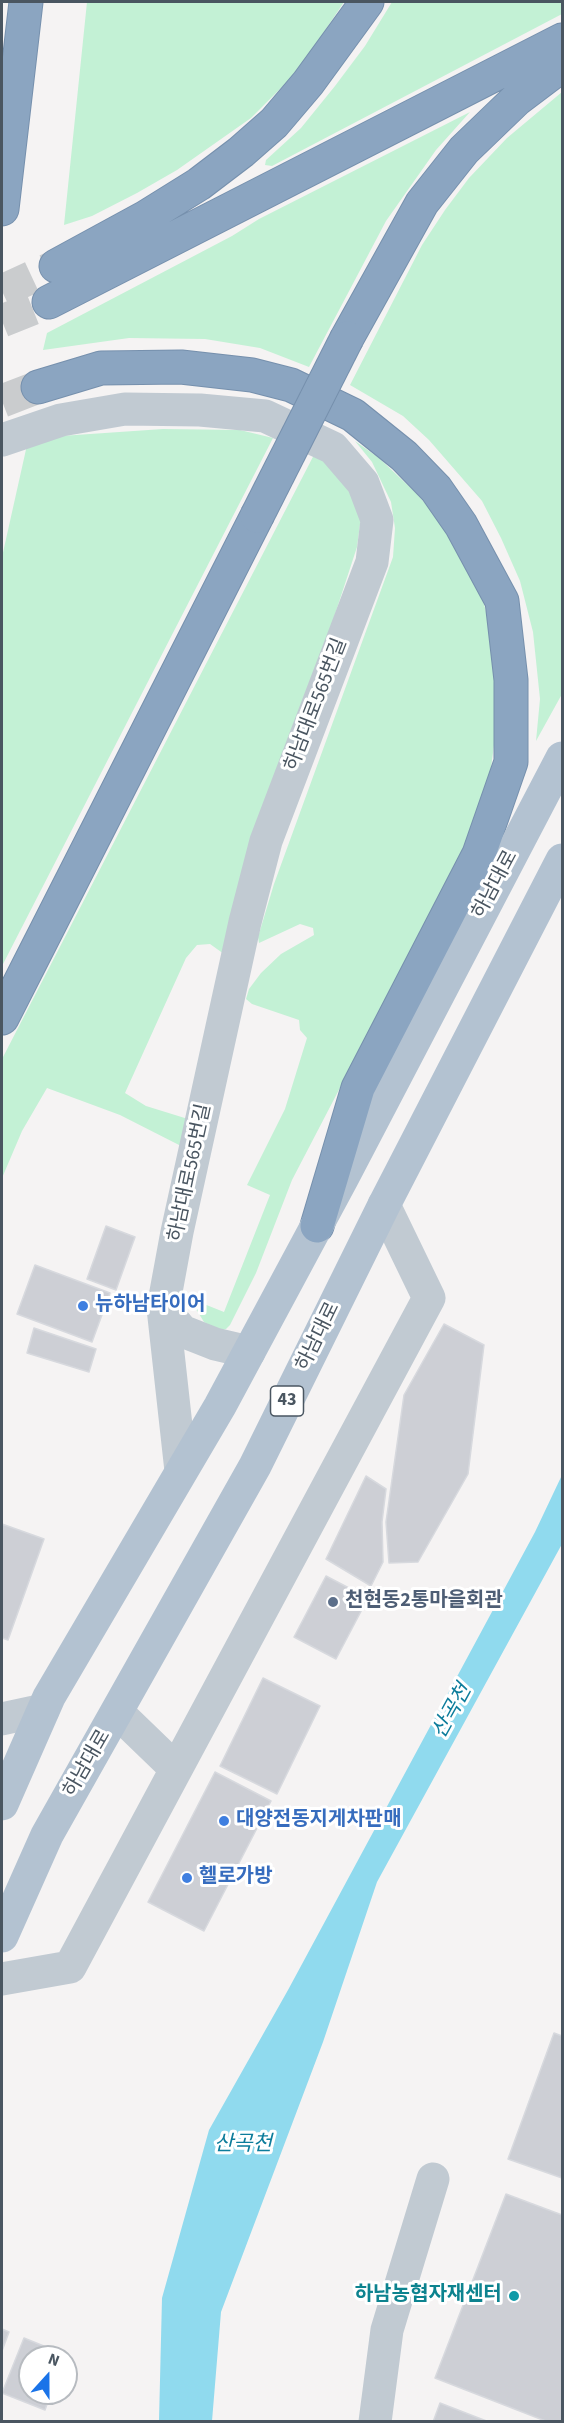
<!DOCTYPE html>
<meta charset="utf-8">
<style>
body{margin:0}
#map{position:relative;width:564px;height:2423px;overflow:hidden;background:#f5f3f3;font-family:"Source Sans 3",sans-serif}
canvas{display:block}
.frame{position:absolute;inset:0;border:3px solid #4a5661;pointer-events:none}
.north{position:absolute;left:18px;top:2345px;width:60px;height:60px;box-sizing:border-box;background:#fff;border:2px solid #b7bbc0;border-radius:50%;rotate:21deg;font-size:16px;font-weight:700;line-height:24px;text-align:center;color:#4a5661}
.north::after{content:'';display:block;margin:auto;width:21px;height:27px;background:#1a73e8;clip-path:polygon(50% 0,100% 100%,50% 72%,0 100%)}
</style>
<div id="map">
<canvas width="564" height="2423"></canvas>
<div class="frame"></div>
<div class="north">N</div>
</div>
<script>
const ctx = document.querySelector('canvas').getContext('2d');
ctx.lineJoin = 'round';
function fill(path, color) {
  ctx.fillStyle = color;
  ctx.fill(path, 'evenodd');
}
function poly(rows) {
  const path = new Path2D();
  for (const r of rows) {
    path.moveTo(r[0], r[1]);
    for (let i = 2; i < r.length; i += 2) path.lineTo(r[i], r[i + 1]);
  }
  return path;
}
function trace(path, color, width, dash) {
  ctx.strokeStyle = color;
  ctx.lineWidth = width;
  ctx.lineCap = dash ? 'butt' : 'round';
  ctx.setLineDash(dash || []);
  ctx.stroke(path);
}
function write(font, color, halo, rows, align = 'center') {
  ctx.font = font + ' "Source Sans 3","Noto Sans KR",sans-serif';
  ctx.lineWidth = 6;
  ctx.setLineDash([]);
  ctx.textBaseline = 'middle';
  ctx.strokeStyle = halo;
  ctx.fillStyle = color;
  for (const [text, x, y, turn = 0] of rows) {
    ctx.save();
    ctx.translate(x, y);
    ctx.rotate((+turn || 0) * Math.PI / 180);
    ctx.textAlign = isNaN(turn) ? turn : align;
    if (halo) ctx.strokeText(text, 0, 0);
    ctx.fillText(text, 0, 0);
    ctx.restore();
  }
}
fill(poly([
 [87,2,344,2,318,41,289,80,251,118,177,170,137,193,92,216,64,225],
 [392,2,562,2,562,14,272,166,265,165,266,160,301,128,335,86,365,46],
 [562,92,562,694,536,741,540,699,533,632,520,581,501,538,482,501,429,440,403,416,350,385,422,245,445,210,469,178,507,138],
 [470,112,436,150,386,221,309,367,260,348,205,339,129,338,43,350,47,333,232,236,259,219],
 [163,429,240,430,273,438,2,966,2,557,27,445,61,436],
 [355,441,379,458,416,493,446,527,469,567,484,604,494,643,497,722,491,768,480,807,458,861,292,1180,256,1273,230,1325,226,1329,219,1330,204,1322,196,1309,199,1302,224,1312,270,1195,247,1185,285,1109,307,1038,300,1030,299,1020,252,1004,246,999,249,989,261,973,281,954,314,935,313,928,300,924,259,943,258,937,274,884,393,557,395,528,391,502,372,462],
 [317,449,339,468,361,517,357,547,224,954,210,944,197,945,186,958,125,1093,146,1106,188,1119,181,1146,120,1115,47,1088,22,1131,2,1178,2,1059]
]), '#c3f1d5');
fill(poly([
 [562,1475,562,1544,377,1882,323,2042,221,2312,212,2421,159,2421,162,2298,209,2130,288,1990,535,1532]
]), '#90daee');
const building = poly([
 [106,1226,135,1237,116,1290,87,1279,106,1226],
 [35,1265,110,1293,92,1342,17,1314,35,1265],
 [444,1324,484,1345,468,1474,418,1562,389,1563,386,1522,404,1395,444,1324],
 [34,1328,96,1349,89,1372,27,1353,34,1328],
 [366,1476,386,1489,382,1522,383,1562,371,1586,326,1559,366,1476],
 [2,1524,44,1539,8,1640,2,1638,2,1524],
 [326,1576,368,1598,336,1659,294,1637,326,1576],
 [263,1678,320,1706,277,1794,220,1766,263,1678],
 [215,1772,271,1801,204,1931,148,1902,215,1772],
 [554,2033,562,2036,562,2178,508,2159,554,2033],
 [506,2194,562,2215,562,2422,548,2422,435,2378,506,2194],
 [2,2329,9,2332,2,2351,2,2329],
 [24,2338,66,2355,30,2357,30,2393,51,2393,45,2410,2,2393,24,2338],
 [440,2403,489,2422,433,2422,440,2403]
]);
fill(building, '#cdcfd5');
trace(building, '#d7d9de', 1.5);
trace(poly([
 [2,291,56,266],
 [2,321,49,302],
 [2,401,38,387]
]), '#caccce', 33, [33, 16]);
const highway = poly([
 [2,209,26,2],
 [56,266,146,217,199,184,241,152,274,123,308,83,367,2],
 [49,302,562,40],
 [347,338,422,203,464,150,517,99,562,65],
 [38,387,101,368,181,367,252,375,291,385,353,415,404,456,436,489,461,525,502,601,511,680,511,762,479,854,358,1088,317,1226],
 [2,1018,257,516]
]);
trace(highway, '#7690ad', 35);
trace(poly([
 [2,440,61,420,125,409,200,410,265,416,333,448,363,483,377,520,372,562,266,841,245,922,177,1232,163,1308,181,1471],
 [163,1308,182,1331,215,1344,249,1352],
 [117,1712,176,1769],
 [2,1719,43,1710],
 [2,1979,70,1967,429,1298,384,1205],
 [375,2422,387,2330,433,2179]
]), '#c1cad2', 33);
trace(poly([
 [2,1804,49,1697,220,1406,343,1177,562,758],
 [2,1936,47,1835,255,1466,384,1205,562,860]
]), '#b3c2d1', 33);
trace(highway, '#8ba5c1', 33);
const highwayBridge = poly([
 [257,516,347,338]
]);
trace(highwayBridge, '#7690ad', 35, []);
trace(highwayBridge, '#8ba5c1', 33);
for (const [x, y, r, color] of [
 [83,1306,6,"#3f7fe0"],
 [333,1602,6,"#5c6f8a"],
 [224,1821,6,"#3f7fe0"],
 [187,1878,6,"#3f7fe0"],
 [514,2296,6,"#0f9aa8"]
]) {
  const dot = new Path2D();
  dot.arc(x, y, r, 0, 2 * Math.PI);
  ctx.fillStyle = color;
  ctx.fill(dot);
  trace(dot, '#fff', 2);
}
for (const [x, y, w] of [
 [287,1401,33]
]) {
  const box = new Path2D();
  box.roundRect(x - w / 2, y - 15, w, 30, 4.5);
  ctx.fillStyle = '#fff';
  ctx.fill(box);
  trace(box, '#4a5661', 1.5);
}
write('bold 18px', '#4a5661', null, [
 ["43",287,1401]
]);
write('20px', '#4a5661', '#fff', [
 ["하남대로565번길",317,705,-69],
 ["하남대로",496,885,-62],
 ["하남대로565번길",191,1173,-78],
 ["하남대로",319,1337,-64],
 ["하남대로",88,1764,-60]
]);
write('bold 20px', '#366cbe', '#fff', [
 ["뉴하남타이어",95,1306],
 ["대양전동지게차판매",236,1821],
 ["헬로가방",199,1878]
], 'left');
write('bold 20px', '#4e5e75', '#fff', [
 ["천현동2통마을회관",345,1602]
], 'left');
write('bold 20px', '#0d838f', '#fff', [
 ["하남농협자재센터",502,2296]
], 'right');
write('italic 21px', '#0c7c9b', '#fff', [
 ["산곡천",453,1712,-61],
 ["산곡천",243,2145]
]);
</script>
